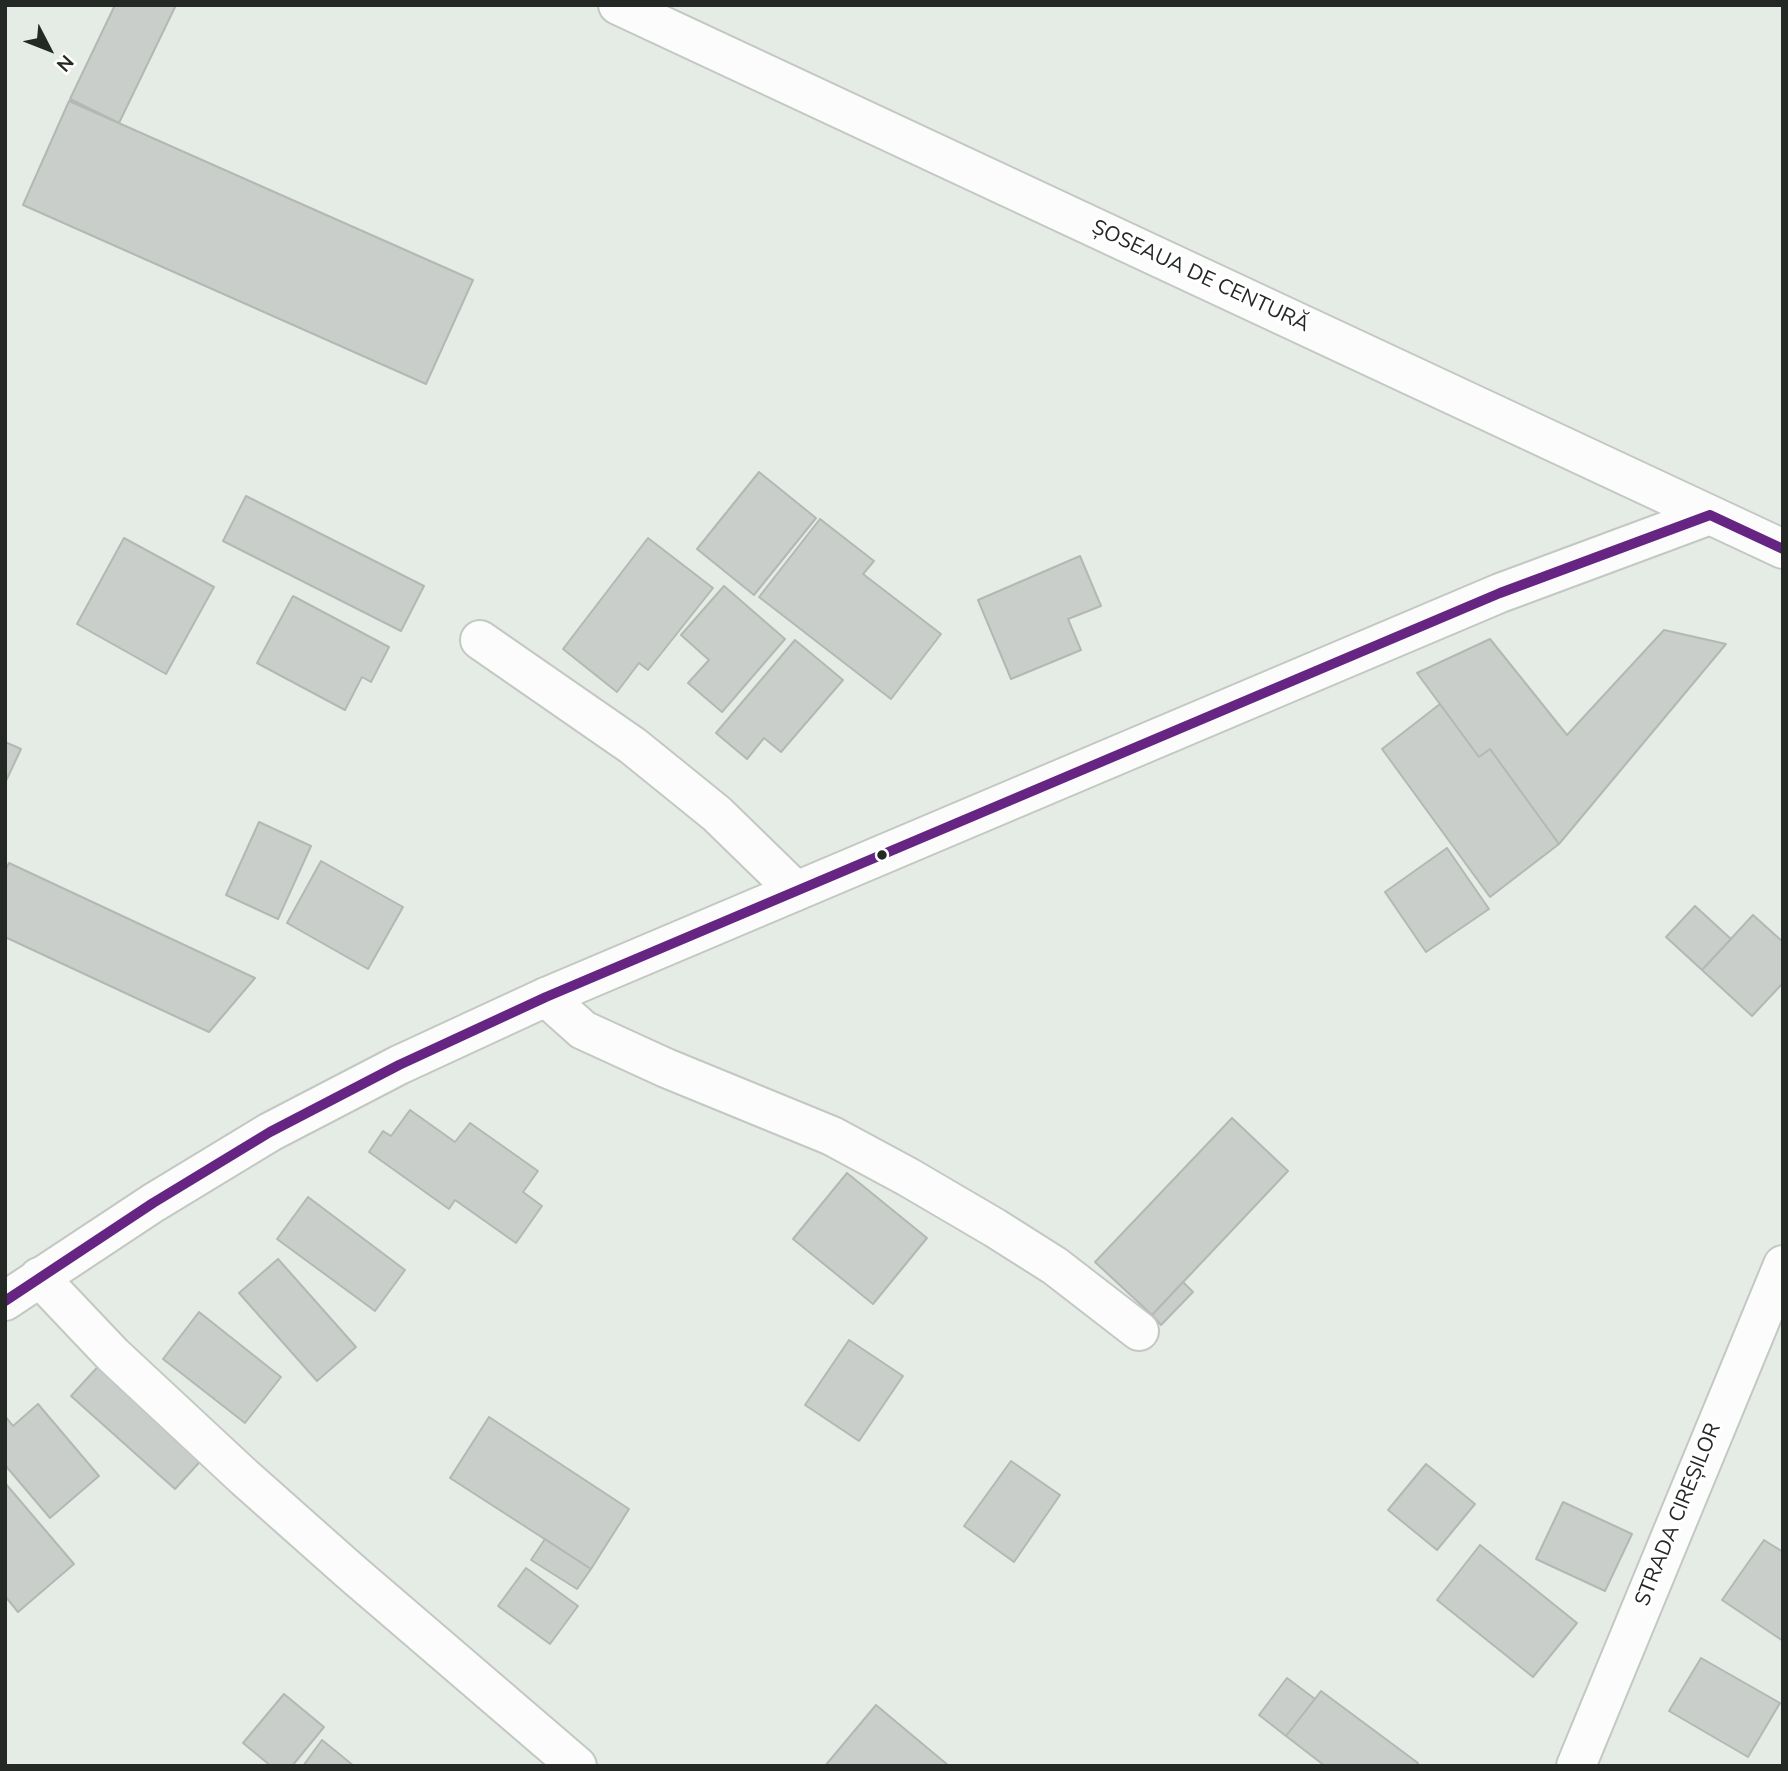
<!DOCTYPE html>
<meta charset="utf-8">
<style>
body{margin:0}
#map{position:relative;width:1788px;height:1771px;overflow:hidden;background:#e5ebe5;font-family:"Nunito Sans",sans-serif}
canvas{display:block}
.frame{position:absolute;inset:0;border:7px solid #252925;pointer-events:none}
.north{position:absolute;left:14px;top:14px;width:70px;height:70px;-webkit-text-stroke:5px #fff;paint-order:stroke;rotate:132deg;font-size:19px;font-weight:700;line-height:28px;text-align:center;color:#252925}
.north::after{content:'';display:block;margin:auto;width:24px;height:32px;background:#252925;clip-path:polygon(50% 0,100% 100%,50% 72%,0 100%)}
</style>
<div id="map">
<canvas width="1788" height="1771"></canvas>
<div class="frame"></div>
<div class="north">N</div>
</div>
<script>
const ctx = document.querySelector('canvas').getContext('2d');
ctx.lineJoin = 'round';
function fill(path, color) {
  ctx.fillStyle = color;
  ctx.fill(path, 'evenodd');
}
function poly(rows) {
  const path = new Path2D();
  for (const r of rows) {
    path.moveTo(r[0], r[1]);
    for (let i = 2; i < r.length; i += 2) path.lineTo(r[i], r[i + 1]);
  }
  return path;
}
function trace(path, color, width, dash) {
  ctx.strokeStyle = color;
  ctx.lineWidth = width;
  ctx.lineCap = dash ? 'butt' : 'round';
  ctx.setLineDash(dash || []);
  ctx.stroke(path);
}
function write(font, color, halo, rows, align = 'center') {
  ctx.font = font + ' "Nunito Sans",sans-serif';
  ctx.lineWidth = 6;
  ctx.setLineDash([]);
  ctx.textBaseline = 'middle';
  ctx.strokeStyle = halo;
  ctx.fillStyle = color;
  for (const [text, x, y, turn = 0] of rows) {
    ctx.save();
    ctx.translate(x, y);
    ctx.rotate((+turn || 0) * Math.PI / 180);
    ctx.textAlign = isNaN(turn) ? turn : align;
    if (halo) ctx.strokeText(text, 0, 0);
    ctx.fillText(text, 0, 0);
    ctx.restore();
  }
}
const building = poly([
 [115,5,176,5,119,123,70,99,115,5],
 [69,101,473,280,426,384,23,205,69,101],
 [759,472,816,518,754,595,697,549,759,472],
 [246,496,424,586,401,631,223,541,246,496],
 [820,519,874,561,863,574,941,634,891,699,759,597,820,519],
 [124,538,214,587,166,674,77,624,124,538],
 [648,538,713,588,648,670,639,663,617,692,563,649,648,538],
 [1080,556,1101,606,1068,619,1081,650,1011,679,978,600,1080,556],
 [724,586,785,639,722,712,688,683,709,660,681,635,724,586],
 [293,596,389,647,371,682,362,677,345,710,257,663,293,596],
 [1664,630,1726,644,1559,844,1490,749,1479,757,1417,673,1490,639,1567,735,1664,630],
 [795,640,843,680,781,752,764,738,747,759,716,733,795,640],
 [1440,704,1479,757,1490,749,1559,844,1490,897,1382,749,1440,704],
 [5,742,21,749,5,783,5,742],
 [259,822,311,846,278,919,226,895,259,822],
 [1447,848,1489,909,1426,952,1385,892,1447,848],
 [321,861,403,907,368,969,287,923,321,861],
 [9,863,255,978,209,1032,5,937,5,871,9,863],
 [1695,906,1731,939,1702,970,1666,937,1695,906],
 [1753,915,1783,942,1783,983,1752,1016,1702,970,1753,915],
 [410,1110,455,1142,470,1123,538,1171,523,1192,542,1206,516,1243,455,1200,449,1209,369,1152,383,1131,391,1136,410,1110],
 [1232,1118,1288,1171,1152,1315,1095,1262,1232,1118],
 [847,1173,927,1238,873,1304,793,1239,847,1173],
 [308,1197,405,1270,375,1311,277,1239,308,1197],
 [278,1259,356,1347,317,1381,239,1293,278,1259],
 [1183,1282,1193,1292,1161,1325,1152,1315,1183,1282],
 [199,1312,281,1377,245,1423,163,1359,199,1312],
 [849,1340,903,1376,859,1441,805,1405,849,1340],
 [104,1360,207,1454,175,1489,71,1396,104,1360],
 [38,1404,99,1476,50,1518,5,1465,5,1416,13,1426,38,1404],
 [489,1417,629,1509,591,1569,450,1478,489,1417],
 [1011,1461,1060,1495,1014,1562,964,1526,1011,1461],
 [1426,1464,1475,1504,1437,1550,1388,1510,1426,1464],
 [5,1483,74,1564,18,1612,5,1596,5,1483],
 [1563,1502,1632,1534,1605,1591,1536,1559,1563,1502],
 [545,1539,591,1569,577,1589,531,1560,545,1539],
 [1764,1540,1783,1552,1783,1641,1722,1600,1764,1540],
 [1480,1545,1577,1623,1533,1677,1437,1600,1480,1545],
 [526,1568,578,1606,550,1644,498,1606,526,1568],
 [1701,1658,1780,1703,1748,1757,1669,1711,1701,1658],
 [1287,1678,1315,1699,1286,1736,1259,1715,1287,1678],
 [1321,1691,1418,1763,1416,1766,1325,1766,1286,1736,1321,1691],
 [284,1694,324,1727,292,1766,271,1766,243,1743,284,1694],
 [876,1705,949,1766,825,1766,876,1705],
 [322,1740,354,1766,303,1766,322,1740]
]);
fill(building, '#caceca');
trace(building, '#b4b8b4', 2);
const minor = poly([
 [480,640,633,746,717,814,796,891],
 [546,997,583,1030,666,1068,832,1136,908,1177,995,1228,1055,1266,1139,1331],
 [39,1277,113,1355,244,1477,351,1572,577,1766],
 [1576,1766,1783,1265]
]);
const major = poly([
 [618,5,1783,549],
 [5,1301,153,1203,270,1132,399,1065,546,997,1500,593,1710,515]
]);
trace(minor, '#c3c8c3', 42);
trace(major, '#c3c8c3', 42);
trace(minor, '#fbfcfb', 38);
trace(major, '#fbfcfb', 38);
trace(poly([
 [1710,515,1783,549],
 [5,1301,153,1203,270,1132,399,1065,546,997,1500,593,1710,515]
]), '#662483', 10);
for (const [x, y, r, color] of [
 [882,855,6,"#252925"]
]) {
  const dot = new Path2D();
  dot.arc(x, y, r, 0, 2 * Math.PI);
  ctx.fillStyle = color;
  ctx.fill(dot);
  trace(dot, '#fff', 2.5);
}
write('21px', '#252925', '#fff', [
 ["ȘOSEAUA DE CENTURĂ",1200,277,25],
 ["STRADA CIREȘILOR",1679,1515,-68]
]);
</script>
